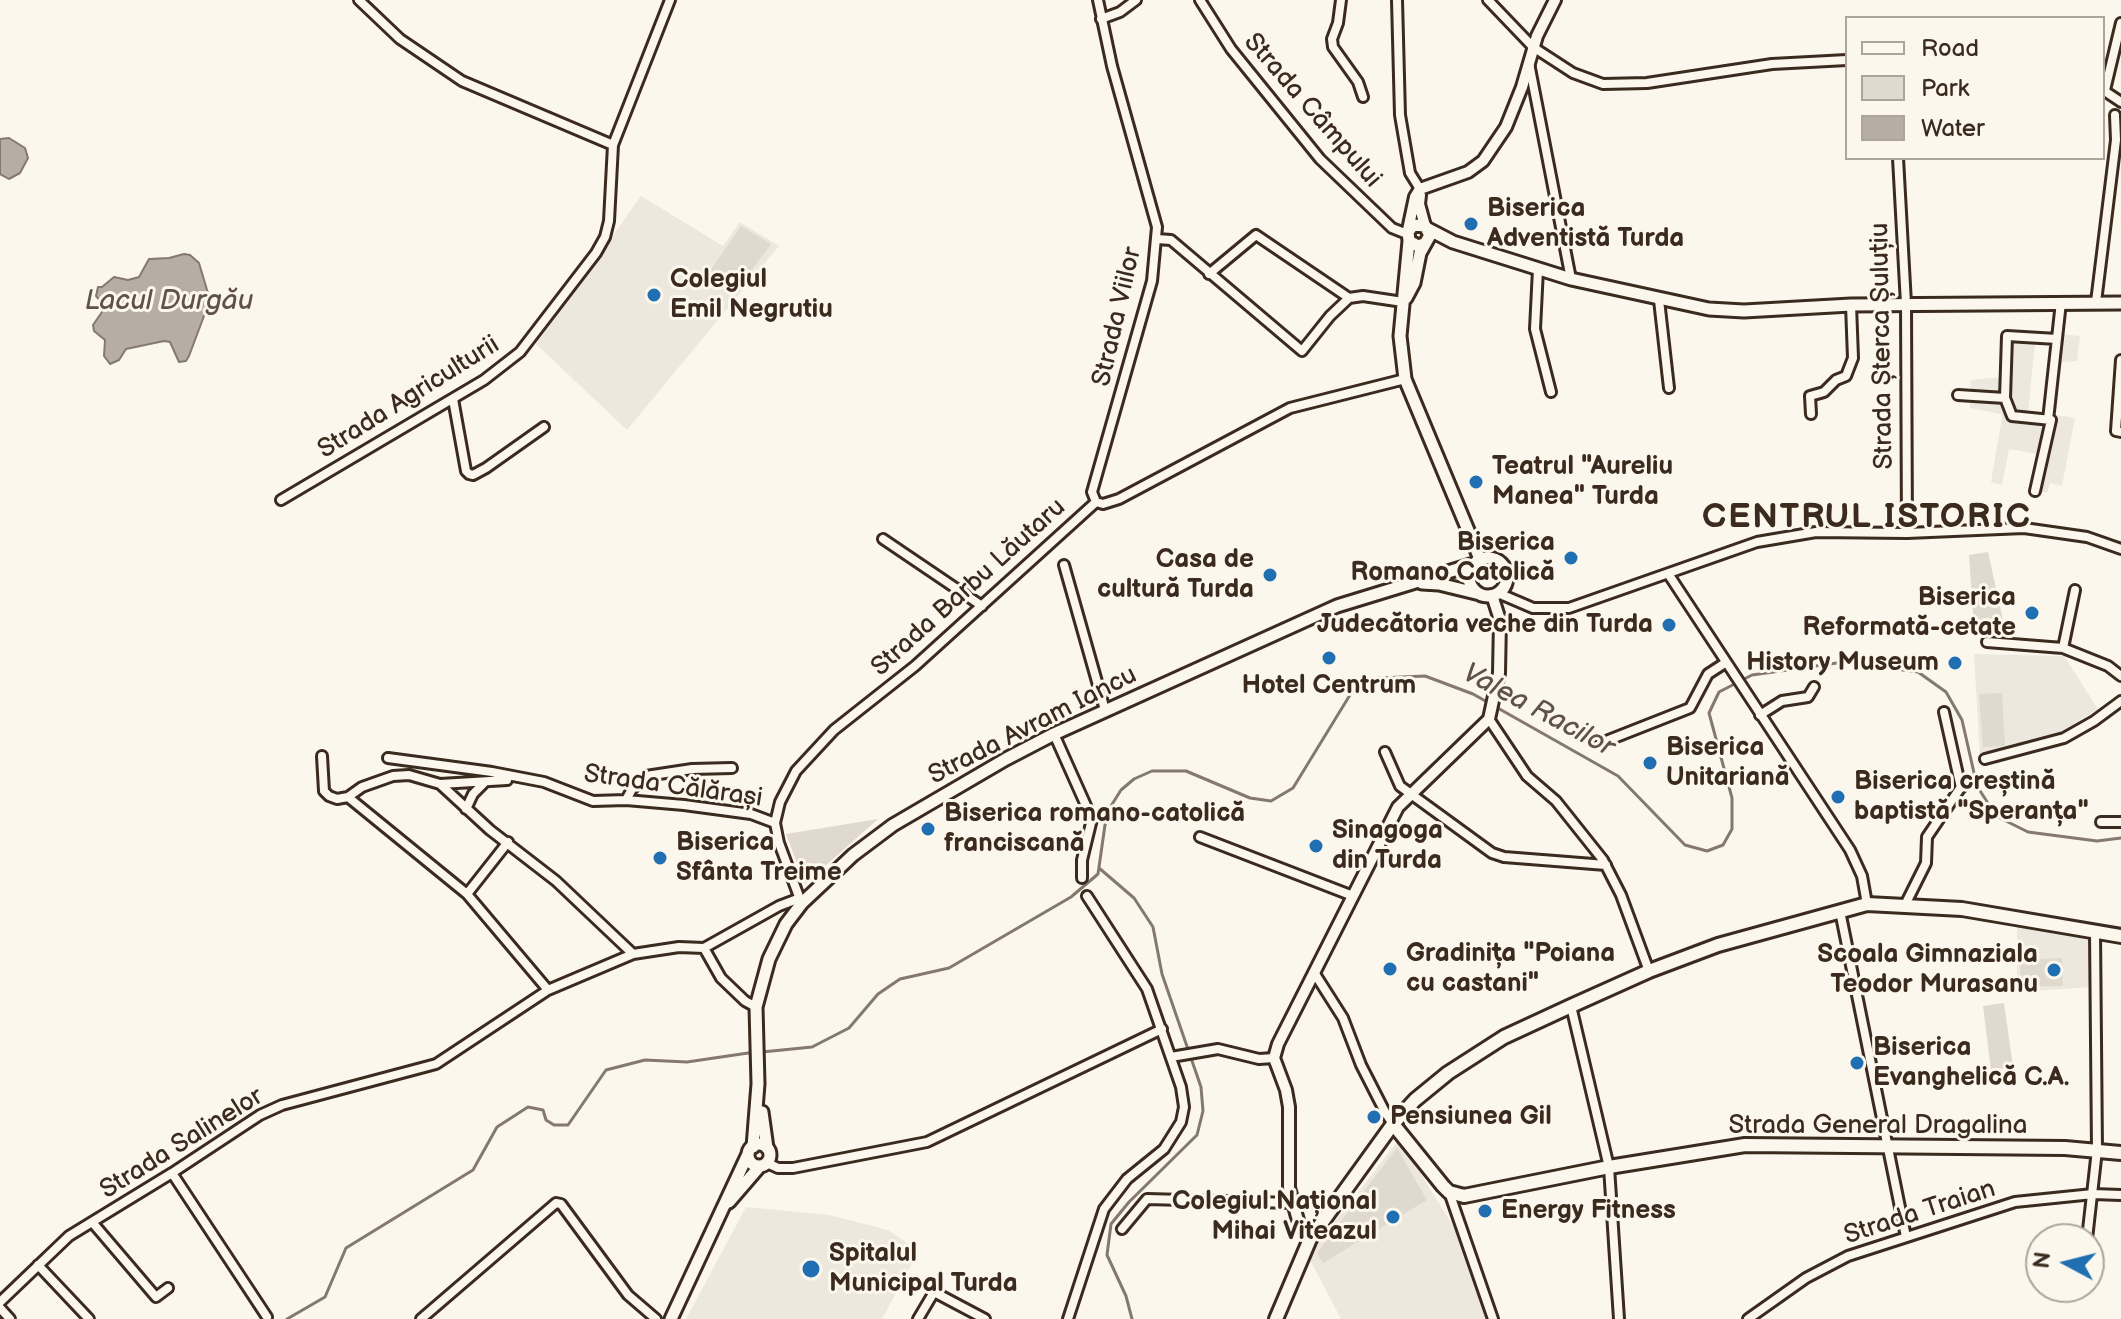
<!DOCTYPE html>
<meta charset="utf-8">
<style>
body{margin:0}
#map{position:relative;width:2121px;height:1319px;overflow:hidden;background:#fbf7ec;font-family:"Balsamiq Sans",sans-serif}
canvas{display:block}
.legend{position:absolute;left:1845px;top:16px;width:260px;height:144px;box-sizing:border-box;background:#fbf7ec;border:2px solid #aea59a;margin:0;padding:10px 14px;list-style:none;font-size:24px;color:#3b2a1e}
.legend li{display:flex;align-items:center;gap:16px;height:40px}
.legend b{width:40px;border:2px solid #aea59a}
.north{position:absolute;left:2025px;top:1223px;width:80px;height:80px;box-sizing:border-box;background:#fbf7ec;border:2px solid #aea59a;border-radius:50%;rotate:277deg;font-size:22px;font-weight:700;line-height:32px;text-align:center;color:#3b2a1e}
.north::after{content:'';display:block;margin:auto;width:28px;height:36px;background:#1f6fb2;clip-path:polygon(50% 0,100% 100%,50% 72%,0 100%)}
</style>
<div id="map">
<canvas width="2121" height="1319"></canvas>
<ul class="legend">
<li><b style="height:10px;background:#fbf7ec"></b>Road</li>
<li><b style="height:22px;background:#dfd9ce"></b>Park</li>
<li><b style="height:22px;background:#b6aea2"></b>Water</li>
</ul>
<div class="north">N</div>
</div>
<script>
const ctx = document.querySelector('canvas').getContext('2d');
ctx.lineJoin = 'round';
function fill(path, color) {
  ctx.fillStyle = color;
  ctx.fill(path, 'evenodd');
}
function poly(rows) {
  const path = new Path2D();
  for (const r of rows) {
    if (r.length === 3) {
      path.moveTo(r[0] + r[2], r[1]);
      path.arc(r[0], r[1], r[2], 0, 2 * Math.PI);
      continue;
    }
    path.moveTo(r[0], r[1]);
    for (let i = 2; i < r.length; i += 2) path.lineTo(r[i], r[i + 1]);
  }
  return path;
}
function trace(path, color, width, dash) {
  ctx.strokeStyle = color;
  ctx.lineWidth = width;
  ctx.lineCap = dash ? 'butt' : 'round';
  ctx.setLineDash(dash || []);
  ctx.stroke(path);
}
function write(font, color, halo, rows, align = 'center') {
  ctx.font = font + ' "Balsamiq Sans",sans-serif';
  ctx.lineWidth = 6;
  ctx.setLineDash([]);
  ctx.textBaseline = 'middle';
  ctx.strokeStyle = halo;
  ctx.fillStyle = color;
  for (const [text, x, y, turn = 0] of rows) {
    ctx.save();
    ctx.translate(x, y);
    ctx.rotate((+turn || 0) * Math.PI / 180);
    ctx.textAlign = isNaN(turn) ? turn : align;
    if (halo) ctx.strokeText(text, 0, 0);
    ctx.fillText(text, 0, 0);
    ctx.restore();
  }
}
fill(poly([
 [641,196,723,246,740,222,779,246,627,430,536,344],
 [2001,331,2036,333,2028,413,2043,416,2051,333,2080,336,2077,361,2062,362,2056,415,2075,418,2062,486,2050,483,2047,493,2032,490,2037,454,2009,449,2002,485,1991,482,2002,418,2001,414,1970,408,1971,380,2002,377],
 [1974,654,2064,656,2098,709,2052,737,1980,755],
 [2017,925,2091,936,2093,987,2017,992],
 [1399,1139,1457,1232,1486,1319,1341,1319,1307,1254,1351,1202],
 [746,1207,829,1215,888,1230,919,1251,882,1319,686,1319]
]), '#ede8dd');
fill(poly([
 [741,226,771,244,736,291,710,271],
 [1988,552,2008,643,1987,642,1984,635,1974,627,1969,555],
 [2002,693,2005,746,1983,747,1979,694],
 [878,819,805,884,786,834],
 [2062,958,2063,986,2021,987,2020,960],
 [2004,1003,2013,1067,1991,1070,1983,1006],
 [1397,1148,1427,1200,1323,1263,1317,1253]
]), '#dfd9ce');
const water = poly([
 [9,138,25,148,28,158,20,173,9,179,0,174,0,139,9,138],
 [184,254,190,255,199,263,210,300,189,356,186,361,179,362,170,342,164,341,126,349,119,360,110,364,104,356,105,340,94,331,93,325,104,309,103,304,96,296,98,287,102,287,114,277,128,280,139,277,149,259,169,258,184,254]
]);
fill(water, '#b6aea2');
trace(water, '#85796d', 2);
trace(poly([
 [1099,868,1134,898,1153,927,1162,974,1201,1087,1203,1111,1197,1135,1129,1202,1111,1224,1107,1255,1126,1296,1132,1319],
 [762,1052,812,1047,849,1028,878,994,900,979,949,968,1071,897,1098,874,1105,825,1111,806,1121,790,1134,779,1152,771,1186,771,1250,798,1271,801,1293,788,1353,690,1379,678,1425,676,1473,694,1618,776,1685,845,1707,851,1723,845,1732,829,1732,798,1709,713,1719,692,1752,675,1844,662,1918,672,1946,692,1962,720,1977,786,1996,816,2028,832,2097,841,2121,838],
 [287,1319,325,1297,346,1248,473,1170,497,1127,528,1107,543,1110,546,1120,554,1125,568,1125,606,1070,645,1060,687,1062,755,1052]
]), '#85796d', 3);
const minor = poly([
 [359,0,400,39,462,81,613,145],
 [1200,0,1231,49,1320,159,1392,228,1407,234],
 [1341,0,1338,23,1332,39,1333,47,1358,82,1363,97],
 [1397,0,1400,115,1410,173,1420,189],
 [1488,0,1533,47,1573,73,1603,84,1647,83,1772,64,1847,60],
 [1101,19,1120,12,1136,0],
 [1529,63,1571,279],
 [2103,90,2121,102],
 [2105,90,2121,23],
 [1898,158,1906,304,1907,533],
 [1157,239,1171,240,1302,351,1330,316,1349,298],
 [1538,269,1535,329,1551,392],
 [1209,274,1256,235,1349,298,1363,296,1403,302],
 [1659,300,1669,388],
 [2096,302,2116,140,2115,115],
 [2121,360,2116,431,2121,432],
 [1958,395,2005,398],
 [453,399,466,471,469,474,473,475,486,468,544,427],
 [1811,414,1810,396,1824,392,1836,380,1846,376,1853,358,1851,305],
 [2048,420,2061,302],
 [2035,491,2051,420,2012,416,2005,398,2007,336,2057,339],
 [281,500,484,380,520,352,596,253,605,237,609,221,613,145,670,0],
 [1096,502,1092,492,1152,281,1157,227,1112,66,1098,0],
 [1096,502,1103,504,1119,499,1290,408,1405,379],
 [883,539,982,606],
 [1064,565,1105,710],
 [1669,575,1850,850,1862,876,1867,904],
 [1498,593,1533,608,1569,608,1757,542,1816,532,1907,533,2024,528,2087,537,2121,549],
 [1987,642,2063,648,2108,666,2121,676],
 [2063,648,2075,590],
 [1944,712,1961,788],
 [1760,715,1782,701,1808,697,1814,687],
 [1489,719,1527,776,1556,801,1603,860,1621,895,1649,971],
 [1054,734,1092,819,1082,860,1082,878],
 [1601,743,1690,708,1708,674,1725,663],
 [1385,752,1400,786,1492,853,1504,857,1606,865],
 [322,756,324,791,329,796,337,799,348,797,467,894,548,990],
 [388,758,492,772,544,782,593,801,626,800,684,805,751,814,775,823],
 [1985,759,2064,738,2094,721,2121,701],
 [440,784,507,780],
 [348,797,362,787,393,776,409,775,440,784,490,830,556,881,633,954],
 [626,800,632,789,646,776,692,769,732,768],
 [466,809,473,794,484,783],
 [2101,822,2121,822],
 [1200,837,1353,896],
 [467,894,508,842],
 [801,902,779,843,775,823,780,802,796,771,834,730,915,666,1096,502],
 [1905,905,1926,863,1927,837,1963,784],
 [1840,911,1906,1237],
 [704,948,721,978,745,1001,756,1007],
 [1315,974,1343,1018,1361,1065,1385,1112,1393,1124],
 [1571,1006,1609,1167,1619,1319],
 [1171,1057,1218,1049,1259,1059,1274,1058],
 [767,1163,778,1168,793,1168,927,1142,1162,1029],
 [172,1173,267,1317],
 [1449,1192,1493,1319],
 [92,1222,156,1297,168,1288],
 [1122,1229,1147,1199,1292,1203],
 [2087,1239,2097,1150,2095,932],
 [38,1265,89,1319],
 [0,1302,69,1236,172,1173,260,1115,282,1105,436,1064,548,990,633,954,679,947,704,948,779,906,800,898],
 [0,1308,10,1319],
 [421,1319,556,1203,561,1204,628,1295,656,1319],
 [918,1319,934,1292,985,1319],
 [1068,1319,1104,1209,1127,1179,1164,1149,1181,1122,1184,1107,1181,1087,1147,989,1087,896],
 [1748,1319,1806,1278,1848,1256,2015,1202,2093,1194,2121,1195]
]);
const tertiary = poly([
 [1420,195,1419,204,1425,226],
 [1408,230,1415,197,1420,189,1468,172,1483,161,1506,127,1522,87,1537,36,1555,0],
 [1310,1239,1299,1224,1289,1188,1289,1107,1286,1090,1274,1058,1278,1044,1398,807,1489,719,1499,673,1500,620,1492,595]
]);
const secondary = poly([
 [1428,229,1453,242,1571,279,1709,309,1744,311,1851,305,2121,303],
 [1409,241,1400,336,1405,379,1480,559],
 [1406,298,1414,283,1420,253,1430,235,1425,226,1413,225,1408,232,1409,241,1418,246,1424,244],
 [1488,577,19],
 [1422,583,1439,584,1480,594],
 [762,1112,767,1148],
 [759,1155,11],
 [753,1147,758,1084,756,1007,769,959,786,924,802,903,853,855,893,825,1006,759,1054,734,1337,606,1474,564],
 [729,1202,760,1166],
 [671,1319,748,1154]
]);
const primary = poly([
 [1393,1124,1443,1186,1449,1192,1464,1196,1609,1167,1745,1145,2065,1148,2121,1153],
 [1276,1319,1310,1239,1393,1124,1415,1100,1448,1073,1504,1037,1571,1006,1649,971,1718,945,1867,904,1962,909,2121,936]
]);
trace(minor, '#3b2a1e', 14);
trace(tertiary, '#3b2a1e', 16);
trace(secondary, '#3b2a1e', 17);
trace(primary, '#3b2a1e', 18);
trace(minor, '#fbf7ec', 8);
trace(tertiary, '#fbf7ec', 10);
trace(secondary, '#fbf7ec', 11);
trace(primary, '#fbf7ec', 12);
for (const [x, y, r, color] of [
 [1471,224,8,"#1f6fb2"],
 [654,295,8,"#1f6fb2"],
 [1476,482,8,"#1f6fb2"],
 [1571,558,8,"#1f6fb2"],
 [1270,575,8,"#1f6fb2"],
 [2032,613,8,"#1f6fb2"],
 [1669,625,8,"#1f6fb2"],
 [1329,658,8,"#1f6fb2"],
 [1955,663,8,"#1f6fb2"],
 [1650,763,8,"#1f6fb2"],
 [1838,797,8,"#1f6fb2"],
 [928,829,8,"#1f6fb2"],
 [1316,846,8,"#1f6fb2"],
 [660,858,8,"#1f6fb2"],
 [1390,969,8,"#1f6fb2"],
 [2054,970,8,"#1f6fb2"],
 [1857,1063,8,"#1f6fb2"],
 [1374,1117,8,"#1f6fb2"],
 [1485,1211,8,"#1f6fb2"],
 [1393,1217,8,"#1f6fb2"],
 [811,1269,10,"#1f6fb2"]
]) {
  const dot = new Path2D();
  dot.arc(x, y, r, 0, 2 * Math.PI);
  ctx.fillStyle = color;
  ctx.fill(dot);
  trace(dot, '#fbf7ec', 3);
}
write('26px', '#3b2a1e', '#fbf7ec', [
 ["Strada Câmpului",1312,111,49],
 ["Strada Viilor",1118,317,-77],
 ["Strada Șterca Șuluțiu",1883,346,-91],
 ["Strada Agriculturii",409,398,-32],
 ["Strada Barbu Lăutaru",969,588,-42],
 ["Strada Avram Iancu",1033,726,-27],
 ["Strada Călărași",673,787,8],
 ["Strada General Dragalina",1878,1126],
 ["Strada Salinelor",182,1144,-32],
 ["Strada Traian",1920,1213,-18]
]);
write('bold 26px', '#3b2a1e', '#fbf7ec', [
 ["Biserica",1487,209],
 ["Adventistă Turda",1487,239],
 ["Colegiul",670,280],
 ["Emil Negrutiu",670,310],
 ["Teatrul \"Aureliu",1492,467],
 ["Manea\" Turda",1492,497],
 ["Biserica",1555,543,"right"],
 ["Romano Catolică",1555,573,"right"],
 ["Casa de",1254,560,"right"],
 ["cultură Turda",1254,590,"right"],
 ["Biserica",2016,598,"right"],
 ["Reformată-cetate",2016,628,"right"],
 ["Judecătoria veche din Turda",1653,625,"right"],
 ["History Museum",1939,663,"right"],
 ["Hotel Centrum",1329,686,"center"],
 ["Biserica",1666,748],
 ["Unitariană",1666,778],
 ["Biserica creștină",1854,782],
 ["baptistă \"Speranța\"",1854,812],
 ["Biserica romano-catolică",944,814],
 ["franciscană",944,844],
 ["Sinagoga",1332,831],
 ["din Turda",1332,861],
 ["Biserica",676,843],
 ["Sfânta Treime",676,873],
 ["Gradinița \"Poiana",1406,954],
 ["cu castani\"",1406,984],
 ["Scoala Gimnaziala",2038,955,"right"],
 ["Teodor Murasanu",2038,985,"right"],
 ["Biserica",1873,1048],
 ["Evanghelică C.A.",1873,1078],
 ["Pensiunea Gil",1390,1117],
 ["Colegiul Național",1377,1202,"right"],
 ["Mihai Viteazul",1377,1232,"right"],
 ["Energy Fitness",1501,1211],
 ["Spitalul",829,1254],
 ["Municipal Turda",829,1284]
], 'left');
write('italic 28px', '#605246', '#fbf7ec', [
 ["Lacul Durgău",169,302],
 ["Valea Racilor",1538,711,28]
]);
ctx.letterSpacing = '2px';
write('bold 34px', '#3b2a1e', '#fbf7ec', [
 ["CENTRUL ISTORIC",1867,518]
]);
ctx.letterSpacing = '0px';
</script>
